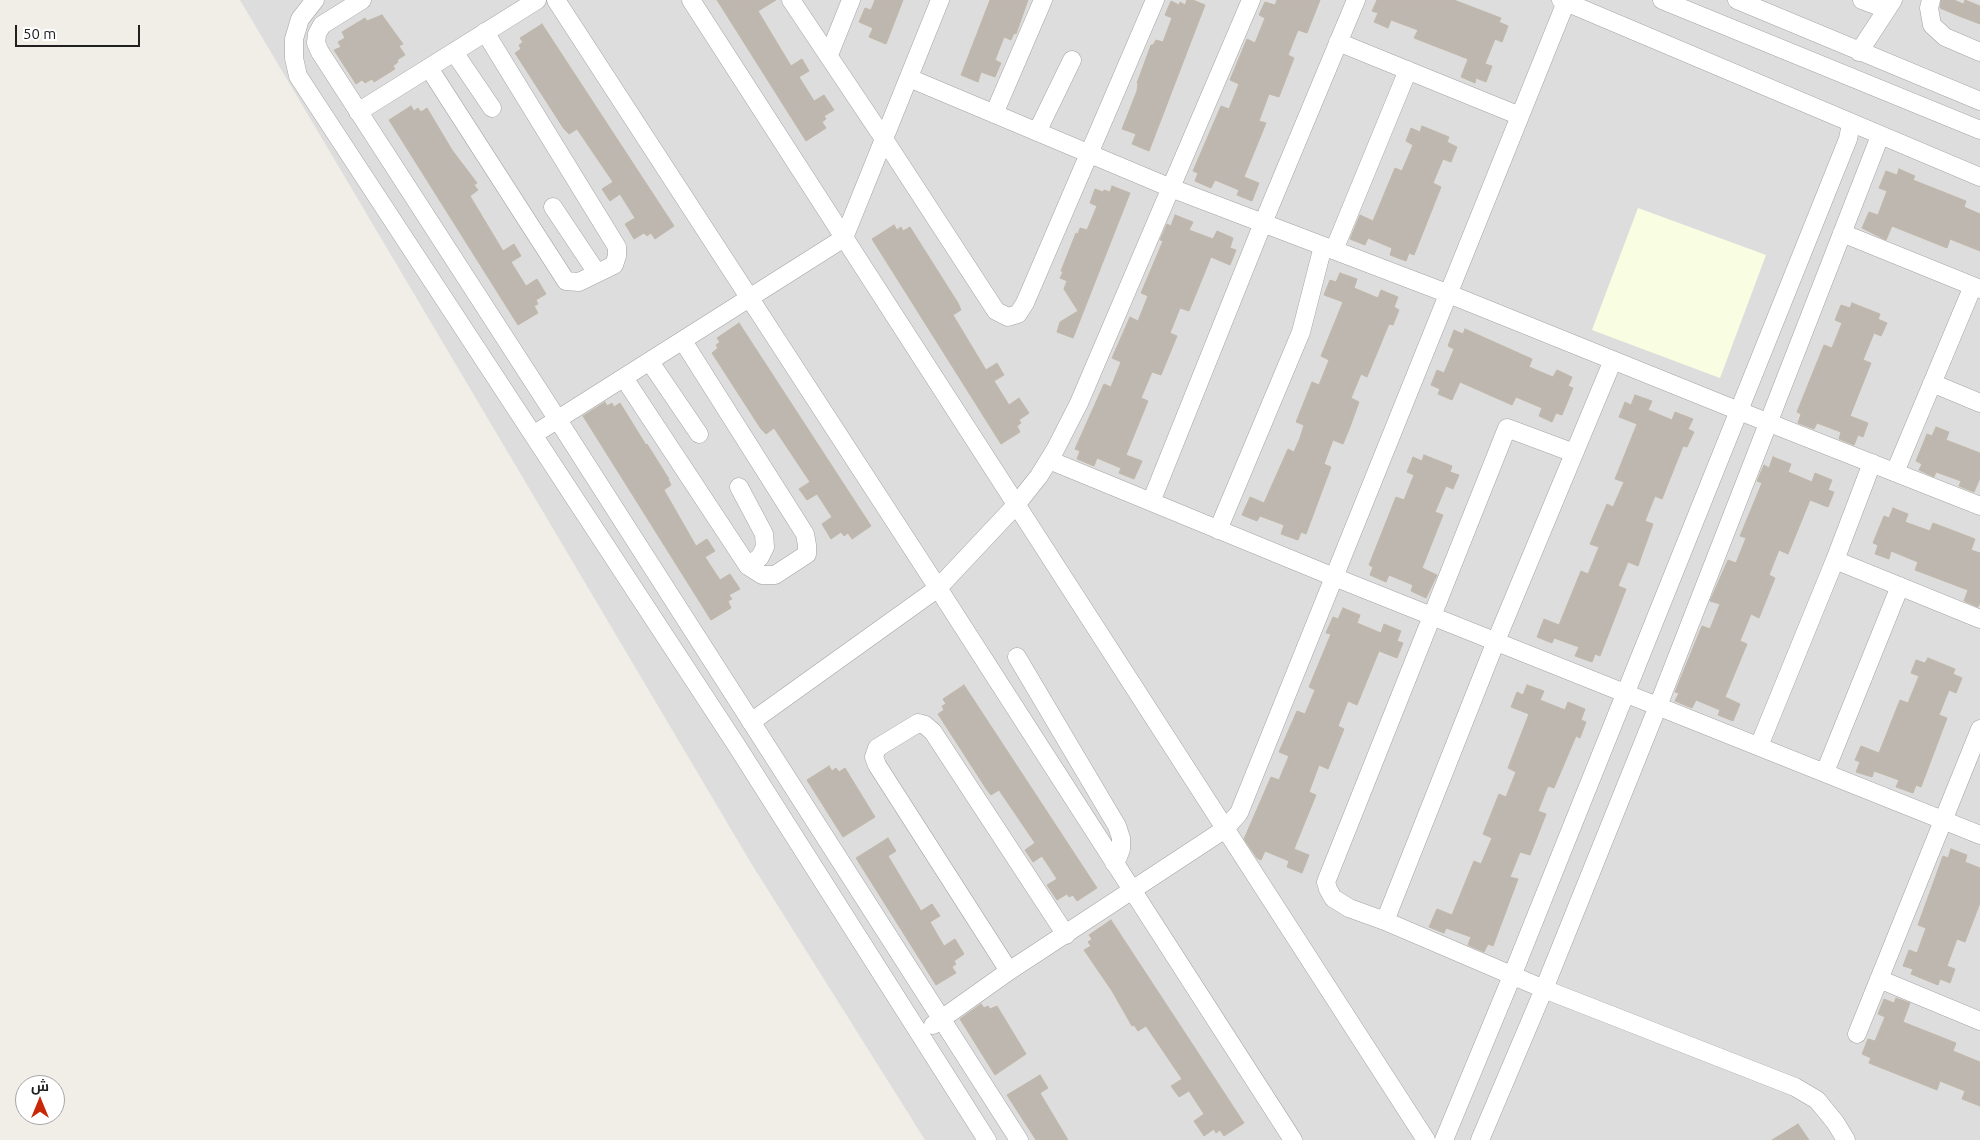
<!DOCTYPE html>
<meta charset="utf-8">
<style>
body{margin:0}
#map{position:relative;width:1980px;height:1140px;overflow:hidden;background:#f0eee7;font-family:Ubuntu,Cairo,sans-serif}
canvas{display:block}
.north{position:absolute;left:15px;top:1075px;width:50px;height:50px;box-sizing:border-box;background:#fff;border:1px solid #a6a6a6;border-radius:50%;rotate:0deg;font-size:14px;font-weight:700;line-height:20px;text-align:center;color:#202020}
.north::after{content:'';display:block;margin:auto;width:18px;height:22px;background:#c82808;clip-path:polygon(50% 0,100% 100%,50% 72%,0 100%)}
.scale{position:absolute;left:15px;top:25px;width:125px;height:22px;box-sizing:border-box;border:2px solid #202020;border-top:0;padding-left:6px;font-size:15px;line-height:18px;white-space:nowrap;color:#202020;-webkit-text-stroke:4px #fff;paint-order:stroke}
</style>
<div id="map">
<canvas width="1980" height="1140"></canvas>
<div class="north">ش</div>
<div class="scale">50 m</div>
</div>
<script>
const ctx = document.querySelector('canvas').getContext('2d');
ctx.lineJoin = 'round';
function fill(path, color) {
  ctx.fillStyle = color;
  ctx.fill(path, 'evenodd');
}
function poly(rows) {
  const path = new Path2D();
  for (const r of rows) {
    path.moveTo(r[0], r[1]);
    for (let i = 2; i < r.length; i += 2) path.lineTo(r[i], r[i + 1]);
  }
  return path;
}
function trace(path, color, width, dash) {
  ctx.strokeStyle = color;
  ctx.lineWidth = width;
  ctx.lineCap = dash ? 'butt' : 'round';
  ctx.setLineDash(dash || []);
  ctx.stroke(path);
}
fill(poly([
 [240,0,1980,0,1980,1140,925,1140,751,863]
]), '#dedddd');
fill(poly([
 [1638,208,1766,255,1720,378,1592,330]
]), '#f9fee2');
const building = poly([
 [717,0,776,0,758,11,791,66,802,59,809,71,799,77,814,101,824,95,834,110,824,116,826,119,822,122,826,128,806,141,717,0],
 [875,0,903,0,886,44,869,37,873,28,859,22,865,8,871,10,875,0],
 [990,0,1028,0,1016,34,1014,33,1011,40,1004,37,995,60,1001,63,995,77,981,72,978,82,961,75,990,0],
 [1187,0,1193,0,1205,5,1149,151,1132,144,1136,134,1122,129,1137,91,1138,84,1137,83,1151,45,1153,45,1156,40,1163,42,1172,18,1165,15,1171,1,1179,5,1180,2,1185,5,1187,0],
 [1277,0,1320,0,1307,33,1298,30,1288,55,1294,58,1279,97,1269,94,1259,121,1266,123,1244,177,1259,183,1252,201,1237,195,1239,190,1215,180,1211,188,1195,181,1198,173,1193,171,1221,106,1229,109,1239,84,1230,80,1247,39,1255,43,1265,18,1259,15,1265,2,1275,5,1277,0],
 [1377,0,1454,0,1501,18,1499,22,1508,26,1502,42,1495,39,1485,64,1492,66,1486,82,1476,78,1475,83,1461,77,1468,59,1414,38,1418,30,1391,20,1388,28,1374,22,1378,13,1372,11,1377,0],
 [1941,0,1954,0,1963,4,1959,16,1940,8,1941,0],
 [1965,0,1980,6,1980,24,1959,16,1965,0],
 [382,15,403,44,399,46,405,55,397,60,398,62,393,66,395,69,374,82,372,79,365,83,362,80,356,84,334,50,341,47,338,42,345,38,342,32,365,18,367,21,382,15],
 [542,24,674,226,655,239,651,233,647,236,644,233,634,239,625,224,635,218,620,194,610,201,602,189,613,182,577,129,569,134,564,129,515,53,521,49,519,45,523,42,520,38,542,24],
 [411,106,414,111,418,108,421,112,427,108,452,150,477,183,474,185,478,190,470,196,503,251,514,244,521,256,511,262,526,286,537,279,546,294,536,300,538,304,534,306,538,313,518,325,389,120,411,106],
 [1422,126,1449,137,1447,142,1457,147,1451,162,1443,159,1433,183,1441,187,1414,255,1409,253,1406,261,1390,255,1392,248,1368,238,1365,245,1350,239,1360,215,1373,221,1395,168,1402,171,1413,145,1406,141,1411,128,1420,132,1422,126],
 [1899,169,1915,176,1913,180,1966,201,1964,207,1980,214,1980,251,1950,239,1947,248,1892,226,1886,240,1862,228,1869,212,1878,215,1887,191,1879,188,1886,171,1897,175,1899,169],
 [1112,186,1130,193,1073,338,1057,332,1060,322,1078,311,1064,289,1067,281,1060,278,1063,272,1061,271,1076,233,1078,234,1080,228,1087,230,1097,206,1090,203,1095,189,1103,192,1104,190,1110,192,1112,186],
 [1175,215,1193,222,1189,230,1213,239,1217,231,1233,238,1230,248,1236,250,1230,265,1211,257,1189,311,1180,308,1170,333,1177,336,1161,375,1152,372,1141,398,1148,401,1126,455,1142,461,1134,479,1119,473,1121,468,1097,458,1094,466,1077,459,1080,451,1075,449,1104,384,1111,387,1121,362,1112,358,1130,317,1138,321,1148,296,1141,293,1163,241,1160,240,1167,224,1171,226,1175,215],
 [894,225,897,230,901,227,903,231,910,227,958,303,961,310,953,315,986,370,997,363,1004,375,994,381,1009,405,1019,398,1029,413,1019,420,1021,423,1017,426,1020,432,1001,444,872,239,894,225],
 [1340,273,1357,279,1354,288,1378,298,1381,290,1398,297,1394,307,1399,310,1393,325,1389,324,1367,377,1361,374,1351,398,1359,402,1350,427,1343,444,1333,440,1324,464,1331,467,1306,534,1301,532,1298,540,1281,534,1284,525,1260,516,1257,521,1242,515,1250,497,1264,503,1288,449,1294,452,1300,438,1304,425,1296,422,1312,382,1319,385,1329,360,1321,356,1343,302,1324,295,1330,280,1336,282,1340,273],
 [1852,303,1880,314,1878,319,1887,323,1881,336,1874,333,1863,360,1871,363,1850,416,1868,423,1863,437,1858,435,1854,445,1839,439,1841,432,1817,423,1814,429,1798,423,1801,414,1797,412,1824,345,1832,348,1842,323,1835,320,1841,305,1850,308,1852,303],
 [739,323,871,526,852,539,848,533,844,536,841,532,831,539,822,524,832,517,817,494,807,500,799,489,810,482,774,428,766,434,761,429,712,353,718,348,716,345,720,342,717,338,739,323],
 [1465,329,1532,359,1529,367,1553,377,1557,370,1572,377,1568,386,1573,388,1562,415,1556,413,1552,422,1539,416,1542,408,1516,397,1512,405,1460,382,1452,400,1438,394,1440,389,1431,385,1437,370,1444,373,1454,349,1448,346,1454,330,1463,334,1465,329],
 [1635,395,1652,401,1648,410,1672,420,1675,412,1693,419,1688,429,1694,432,1687,447,1683,446,1662,499,1655,496,1645,521,1653,524,1644,549,1638,566,1628,562,1618,586,1626,589,1600,656,1595,654,1592,662,1575,656,1579,647,1554,638,1552,643,1537,637,1544,619,1559,625,1581,571,1588,574,1599,547,1590,544,1607,504,1613,507,1624,482,1615,479,1637,424,1619,417,1625,402,1631,405,1635,395],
 [605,402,607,406,612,403,614,407,620,403,646,445,647,444,669,479,668,479,671,485,664,490,696,546,707,539,715,551,705,557,720,580,730,574,740,589,729,595,732,599,728,601,731,608,711,620,583,416,605,402],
 [1936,427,1949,432,1946,440,1980,453,1980,478,1974,492,1959,486,1961,481,1936,472,1934,477,1919,470,1922,464,1916,461,1927,434,1932,436,1936,427],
 [1424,455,1452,466,1450,472,1459,475,1453,489,1446,486,1435,512,1443,515,1422,568,1437,575,1426,598,1411,591,1413,585,1389,575,1386,582,1370,575,1373,567,1369,565,1396,497,1404,500,1414,475,1407,472,1413,457,1422,461,1424,455],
 [1773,457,1791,464,1788,472,1812,482,1815,473,1832,480,1828,490,1834,492,1828,507,1810,500,1788,554,1779,550,1769,575,1775,578,1759,618,1751,614,1740,641,1747,644,1725,697,1740,704,1733,721,1718,715,1720,710,1696,700,1692,708,1675,701,1679,693,1675,692,1702,626,1710,629,1720,604,1710,601,1728,560,1736,563,1746,538,1740,536,1762,483,1757,481,1764,465,1769,468,1773,457],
 [1893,508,1908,514,1905,522,1930,531,1933,523,1975,539,1971,550,1980,553,1980,603,1978,607,1964,601,1968,590,1915,570,1918,562,1891,551,1889,559,1875,554,1878,545,1873,543,1884,516,1889,518,1893,508],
 [1343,608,1360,615,1357,623,1381,633,1384,624,1401,631,1397,641,1403,643,1397,658,1379,651,1357,705,1348,701,1338,726,1344,729,1328,769,1319,765,1309,792,1316,795,1294,849,1309,855,1302,873,1287,867,1289,861,1265,851,1261,860,1257,858,1244,839,1271,777,1279,780,1289,756,1279,752,1297,711,1305,714,1315,690,1309,687,1331,634,1326,633,1333,617,1338,619,1343,608],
 [1928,658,1955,669,1953,674,1962,678,1956,693,1949,690,1939,715,1947,718,1921,787,1916,785,1913,793,1896,787,1899,780,1874,771,1872,777,1856,772,1860,762,1855,760,1861,746,1879,753,1900,700,1908,703,1919,676,1911,673,1916,660,1925,663,1928,658],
 [964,685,1097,888,1077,901,1073,895,1069,897,1067,894,1057,900,1047,885,1057,879,1042,856,1033,862,1025,850,1035,843,999,790,991,795,987,790,938,714,944,710,942,706,946,704,943,699,964,685],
 [1527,685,1544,691,1540,700,1565,710,1568,702,1585,709,1581,720,1586,722,1580,738,1576,736,1554,788,1548,786,1538,811,1546,814,1536,840,1530,855,1520,852,1510,877,1518,879,1493,946,1488,944,1484,952,1468,945,1471,937,1446,928,1444,933,1429,927,1437,909,1452,915,1474,861,1481,864,1492,838,1483,834,1499,794,1506,797,1516,772,1508,768,1529,714,1511,707,1517,692,1523,695,1527,685],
 [829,766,832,771,836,768,839,772,845,768,875,817,843,837,807,780,829,766],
 [888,838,896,851,888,856,921,911,932,904,940,916,930,922,944,946,955,939,964,954,954,961,956,964,952,967,956,973,936,985,856,858,888,838],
 [1951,849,1967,855,1965,862,1980,868,1980,903,1965,942,1957,939,1947,966,1955,969,1950,983,1940,979,1938,985,1911,974,1913,969,1903,966,1909,950,1917,953,1926,928,1918,925,1943,856,1948,858,1951,849],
 [1111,920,1244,1123,1224,1136,1220,1130,1216,1133,1214,1129,1204,1136,1194,1121,1204,1114,1189,1091,1179,1097,1171,1086,1182,1079,1146,1026,1138,1031,1134,1025,1132,1026,1112,991,1084,950,1091,946,1088,942,1092,939,1089,935,1111,920],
 [1896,998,1910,1003,1903,1022,1956,1043,1953,1051,1980,1062,1980,1106,1962,1099,1965,1091,1940,1081,1937,1090,1869,1063,1871,1058,1862,1054,1868,1039,1875,1041,1885,1017,1878,1014,1884,999,1894,1003,1896,998],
 [981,1004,984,1008,988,1006,990,1009,997,1006,1026,1054,995,1075,960,1019,981,1004],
 [1040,1075,1048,1088,1040,1093,1068,1140,1036,1140,1007,1095,1040,1075],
 [1798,1124,1809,1140,1772,1140,1798,1124]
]);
fill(building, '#bdb7b0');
trace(building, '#c1b8a9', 1);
const minor = poly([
 [315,0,300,19,294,39,294,58,298,76,735,743,987,1140],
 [362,0,322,25,317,34,316,43,320,52,558,420,1019,1140],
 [556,0,938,588,1293,1140],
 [691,0,1426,1140],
 [791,0,884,139,996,311,1008,317,1018,314,1025,303,1155,0],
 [1561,0,1980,177],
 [1662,0,1980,130],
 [1737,0,1980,101],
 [1862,0,1886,9],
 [1931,0,1929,8,1932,25,1945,37,1980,52],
 [1338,42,1520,116],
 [454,52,492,108],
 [1859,52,1893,0],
 [829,55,851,0],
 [429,68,566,281,579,282,614,265,617,256,617,247,485,32],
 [909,78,1171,188,1449,294,1739,411,1980,506],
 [358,112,537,0],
 [994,114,1043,0],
 [1037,132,1072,60],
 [553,207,597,273],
 [1842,233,1980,289],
 [1334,250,1408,70],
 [650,362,699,434],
 [624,378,748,566,762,575,775,575,807,554,807,545,805,534,683,341],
 [1932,383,1980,403],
 [533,435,844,238,940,0],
 [1574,453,1507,428,1326,882,1328,889,1333,898,1349,908,1385,921,1544,989,1795,1087,1817,1100,1835,1122,1846,1140],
 [1049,460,1334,577,1980,835],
 [1895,472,1973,286],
 [739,487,764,534,765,547,760,557,748,566],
 [1151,502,1263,223,1356,0],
 [1218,530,1301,332,1323,246],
 [1835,560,1980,619],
 [1017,657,1117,826,1121,838,1121,849,1118,857,1114,863],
 [751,722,938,588,1016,505,1039,476,1055,450,1079,403,1251,0],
 [1759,746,1835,560,1872,463],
 [1825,772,1900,586],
 [1385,921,1496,641,1613,360],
 [1009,971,877,765,874,757,877,748,918,723,925,725,933,732,1066,935],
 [1879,979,1980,1021],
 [933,1025,1009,971,1225,829,1239,813,1566,2],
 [1857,1034,1980,729],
 [1444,1140,1512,976,1848,139,1851,124],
 [1480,1140,1544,989,1658,706,1880,136]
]);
trace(minor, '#a4a4a4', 19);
trace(minor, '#fff', 18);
</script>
